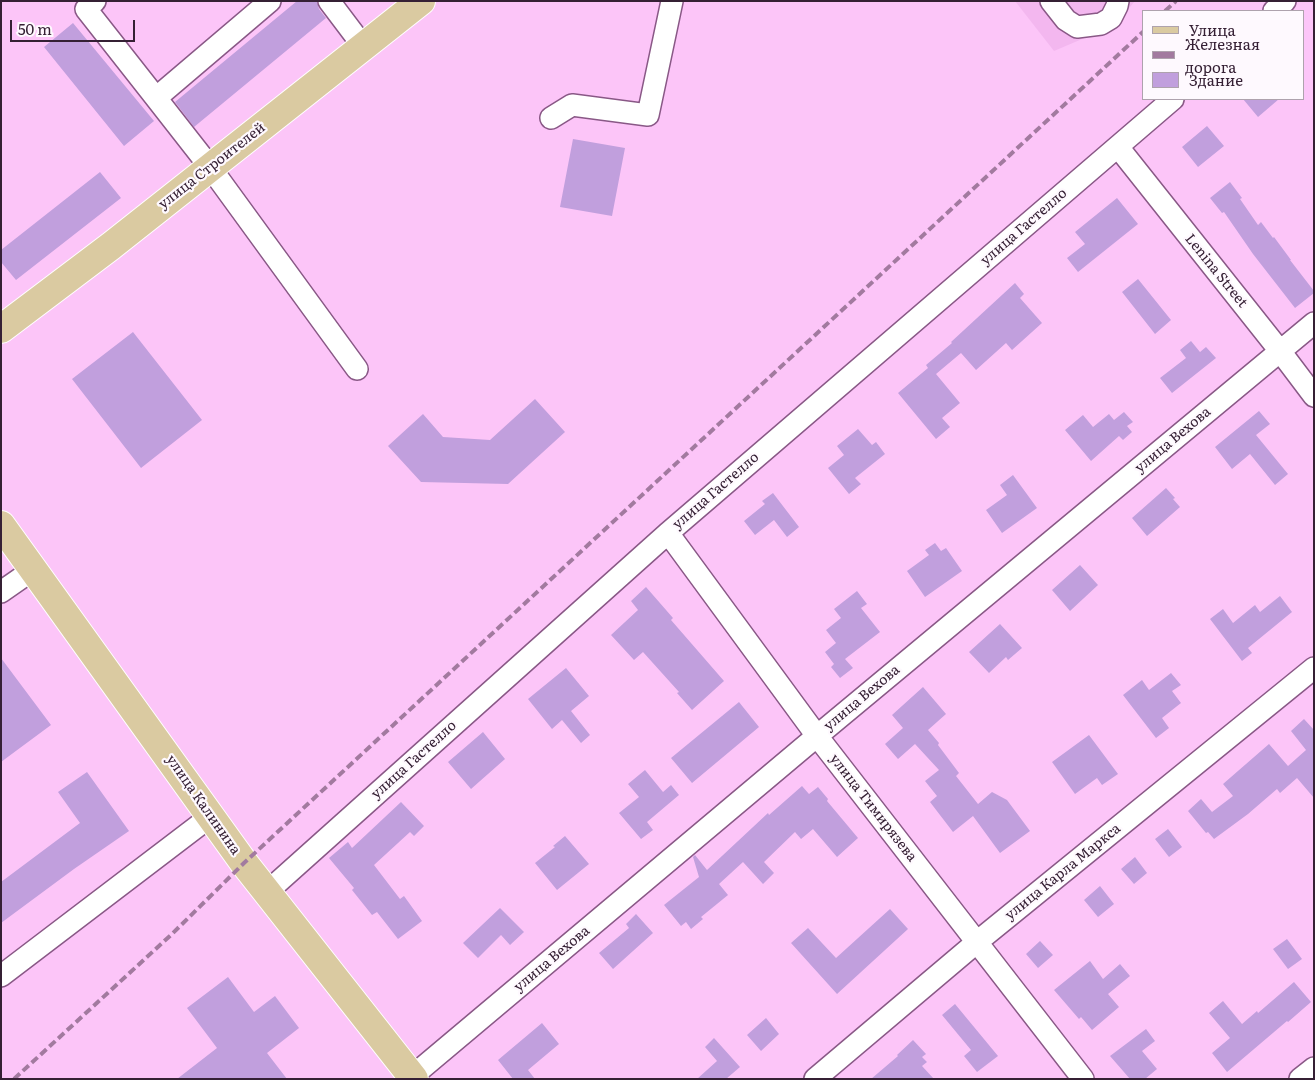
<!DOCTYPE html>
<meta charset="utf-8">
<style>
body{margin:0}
#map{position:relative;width:1315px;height:1080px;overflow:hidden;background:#fcc5f8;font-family:Literata,serif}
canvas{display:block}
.frame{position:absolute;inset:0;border:2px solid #352034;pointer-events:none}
.legend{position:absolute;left:1142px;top:10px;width:162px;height:90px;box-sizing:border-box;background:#fef9fe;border:1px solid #aea2ad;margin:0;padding:6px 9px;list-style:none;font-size:15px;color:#352034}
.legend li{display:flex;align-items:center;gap:10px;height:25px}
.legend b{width:25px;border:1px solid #aea2ad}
.scale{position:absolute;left:10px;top:20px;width:125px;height:22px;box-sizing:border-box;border:2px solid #352034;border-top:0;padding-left:6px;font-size:15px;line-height:18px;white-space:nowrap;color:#352034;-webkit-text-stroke:4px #fef9fe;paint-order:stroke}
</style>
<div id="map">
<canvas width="1315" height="1080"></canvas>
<div class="frame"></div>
<ul class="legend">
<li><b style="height:6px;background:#dacaa1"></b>Улица</li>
<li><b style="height:6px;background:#a27a9f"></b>Железная дорога</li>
<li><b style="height:14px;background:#c19fdd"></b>Здание</li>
</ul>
<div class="scale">50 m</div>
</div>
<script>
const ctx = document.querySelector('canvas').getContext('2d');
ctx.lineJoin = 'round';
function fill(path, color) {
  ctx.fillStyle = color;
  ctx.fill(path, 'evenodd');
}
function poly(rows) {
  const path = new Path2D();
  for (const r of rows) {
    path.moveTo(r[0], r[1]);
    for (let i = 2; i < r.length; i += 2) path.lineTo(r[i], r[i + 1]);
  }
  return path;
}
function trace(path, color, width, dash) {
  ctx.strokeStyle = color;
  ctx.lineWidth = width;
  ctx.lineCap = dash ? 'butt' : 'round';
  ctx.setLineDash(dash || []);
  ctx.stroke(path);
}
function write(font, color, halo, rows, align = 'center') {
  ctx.font = font + ' Literata,serif';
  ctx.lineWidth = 4.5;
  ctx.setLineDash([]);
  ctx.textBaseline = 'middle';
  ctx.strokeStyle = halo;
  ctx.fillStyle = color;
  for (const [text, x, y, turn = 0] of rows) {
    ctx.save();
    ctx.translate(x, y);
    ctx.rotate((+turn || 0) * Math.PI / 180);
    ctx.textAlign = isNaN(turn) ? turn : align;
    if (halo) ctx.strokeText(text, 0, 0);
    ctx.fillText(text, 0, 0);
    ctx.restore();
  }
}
fill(poly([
 [1015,1,1135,1,1115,25,1054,51]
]), '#f3b7ef');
fill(poly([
 [297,1,317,1,319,9,326,18,194,127,175,102],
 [73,23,154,121,124,146,44,47],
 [1243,99,1279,99,1258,117],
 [1207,126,1224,146,1198,167,1182,147],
 [573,139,625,148,612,216,560,207],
 [100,172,121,198,16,280,1,262,1,250],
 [1230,182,1242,198,1240,199,1258,225,1261,222,1273,238,1274,237,1291,260,1290,260,1314,291,1314,293,1295,308,1253,254,1224,212,1222,213,1210,198],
 [1117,198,1138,224,1078,272,1067,258,1085,244,1075,232],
 [1138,279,1171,320,1155,334,1122,292],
 [1015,283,1024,294,1020,298,1042,323,1012,350,1006,343,976,370,961,353,936,374,960,403,942,418,950,427,936,439,898,393,928,368,926,365,952,343,951,342],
 [133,332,202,420,141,468,72,379],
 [1191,341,1200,352,1206,347,1216,358,1172,393,1160,378,1186,358,1180,350],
 [535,399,565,432,508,484,421,482,388,446,423,414,443,437,490,440],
 [1259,411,1270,424,1256,435,1288,474,1275,485,1250,454,1232,469,1215,447],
 [1124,412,1133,422,1127,426,1132,432,1123,440,1119,436,1091,461,1065,430,1083,415,1093,427,1109,414,1114,420],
 [858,429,872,445,876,442,885,454,855,478,861,484,849,494,828,468,844,455,837,446],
 [1013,475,1037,508,1002,533,986,510,1007,495,1000,485],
 [1166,488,1175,498,1173,499,1180,507,1147,536,1132,518],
 [773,493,799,527,787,537,774,520,755,535,744,521,765,504,762,501],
 [935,543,941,551,946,548,962,571,925,597,907,571,929,555,925,550],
 [1080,565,1098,585,1070,611,1052,590],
 [646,587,673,618,671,620,724,681,692,710,677,693,679,692,643,652,634,660,611,635,638,610,631,601],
 [857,591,867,604,861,608,880,632,845,659,853,668,840,678,831,667,834,664,825,652,836,643,826,630,841,618,834,609],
 [1280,596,1292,612,1248,648,1252,653,1242,661,1210,619,1223,609,1233,623,1255,605,1260,612],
 [1000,624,1022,648,1008,660,1006,657,989,673,969,652],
 [1,658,51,725,1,762],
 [566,668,589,696,571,711,590,735,581,743,562,720,552,729,528,699],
 [1171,673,1181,685,1172,691,1181,703,1162,718,1169,728,1156,738,1123,695,1142,680,1149,690],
 [923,687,946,714,928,730,939,743,938,745,959,773,956,776,978,804,992,792,1007,800,1030,831,1000,853,973,816,953,832,930,802,937,796,925,781,939,770,915,744,898,759,885,744,903,728,892,715],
 [739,702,759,727,692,783,671,758],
 [1304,719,1314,730,1314,798,1297,778,1280,793,1277,789,1248,814,1214,839,1208,832,1206,833,1188,811,1201,799,1212,812,1233,796,1223,784,1269,744,1288,766,1306,750,1291,731],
 [483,732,505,759,471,789,448,762],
 [1089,735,1118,774,1102,785,1097,778,1075,794,1052,762],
 [645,770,663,792,671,785,679,795,647,822,653,830,641,839,619,813,639,797,628,784],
 [87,772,129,831,74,869,1,923,1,882,80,823,58,792],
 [802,786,809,794,818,787,828,799,827,801,858,838,837,857,813,829,801,839,795,832,764,862,774,873,763,884,743,862,719,884,728,895,701,917,703,919,691,929,686,922,681,926,664,905,699,877,693,857,695,855,707,870,768,813,769,815],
 [401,802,424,826,414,836,410,832,374,865,400,899,404,896,422,921,398,939,377,912,372,915,352,890,354,888,329,858,348,842,352,848],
 [1168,829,1182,847,1169,857,1155,839],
 [565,836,589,864,557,890,535,863,555,847,553,846],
 [1135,857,1147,873,1134,884,1121,869],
 [1100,886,1114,904,1098,917,1084,900],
 [500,908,524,932,510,945,501,935,478,958,463,943],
 [890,909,908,929,837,994,791,943,808,928,836,958],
 [636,914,653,933,613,969,599,953,629,928,626,924],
 [1287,939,1302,959,1288,969,1273,949],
 [1040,941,1053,955,1038,968,1026,954],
 [1090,961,1103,979,1120,964,1130,976,1108,994,1119,1007,1092,1030,1081,1017,1079,1019,1054,990],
 [228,977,254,1012,275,996,299,1028,267,1053,287,1079,177,1079,217,1048,187,1008],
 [1294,982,1311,1002,1288,1022,1287,1021,1227,1072,1212,1053,1230,1038,1209,1013,1223,1001,1242,1024,1257,1011,1258,1013],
 [955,1004,998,1056,977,1072,964,1056,971,1050,942,1015],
 [766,1018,779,1034,761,1051,747,1035],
 [542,1023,559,1044,528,1070,535,1079,513,1079,498,1060],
 [1146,1029,1155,1041,1142,1051,1157,1069,1145,1079,1130,1079,1110,1056],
 [714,1038,740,1067,726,1079,697,1079,717,1061,705,1047],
 [913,1040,926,1054,922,1057,927,1062,922,1066,934,1079,871,1079,898,1056,897,1055]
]), '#c19fdd');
const minor = poly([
 [95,1,86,9,156,98,270,1],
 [329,1,363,46],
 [1051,1,1066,20,1077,27,1101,24,1111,18,1117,6,1118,1],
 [1274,11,1285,1],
 [156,98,210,167,357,369],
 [551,118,572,105,648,115,672,1],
 [1118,147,1280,351,1314,396],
 [668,533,817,736,1083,1079],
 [1,592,34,569],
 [267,892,668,533,1173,99],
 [1,976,211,816],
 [409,1079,817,736,1314,323],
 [815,1079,977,942,1314,668],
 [1300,1079,1314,1068]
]);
const major = poly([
 [1,329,111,246,421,1],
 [1,525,244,863,414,1079]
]);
trace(minor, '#895886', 24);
trace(major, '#fff', 30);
trace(minor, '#fff', 21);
trace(major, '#dacaa1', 28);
trace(poly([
 [1165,11,1176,1],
 [14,1079,172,934,244,863,1144,31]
]), '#a27a9f', 4, [8, 4]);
write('14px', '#352034', '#fef9fe', [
 ["улица Строителей",212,166,-38],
 ["улица Гастелло",1024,227,-41],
 ["Lenina Street",1216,271,51],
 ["улица Вехова",1173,440,-40],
 ["улица Гастелло",716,491,-41],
 ["улица Вехова",862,698,-40],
 ["улица Гастелло",414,760,-42],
 ["улица Калинина",203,805,55],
 ["улица Тимирязева",873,808,52],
 ["улица Карла Маркса",1063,872,-39],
 ["улица Вехова",552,959,-40]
]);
</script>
